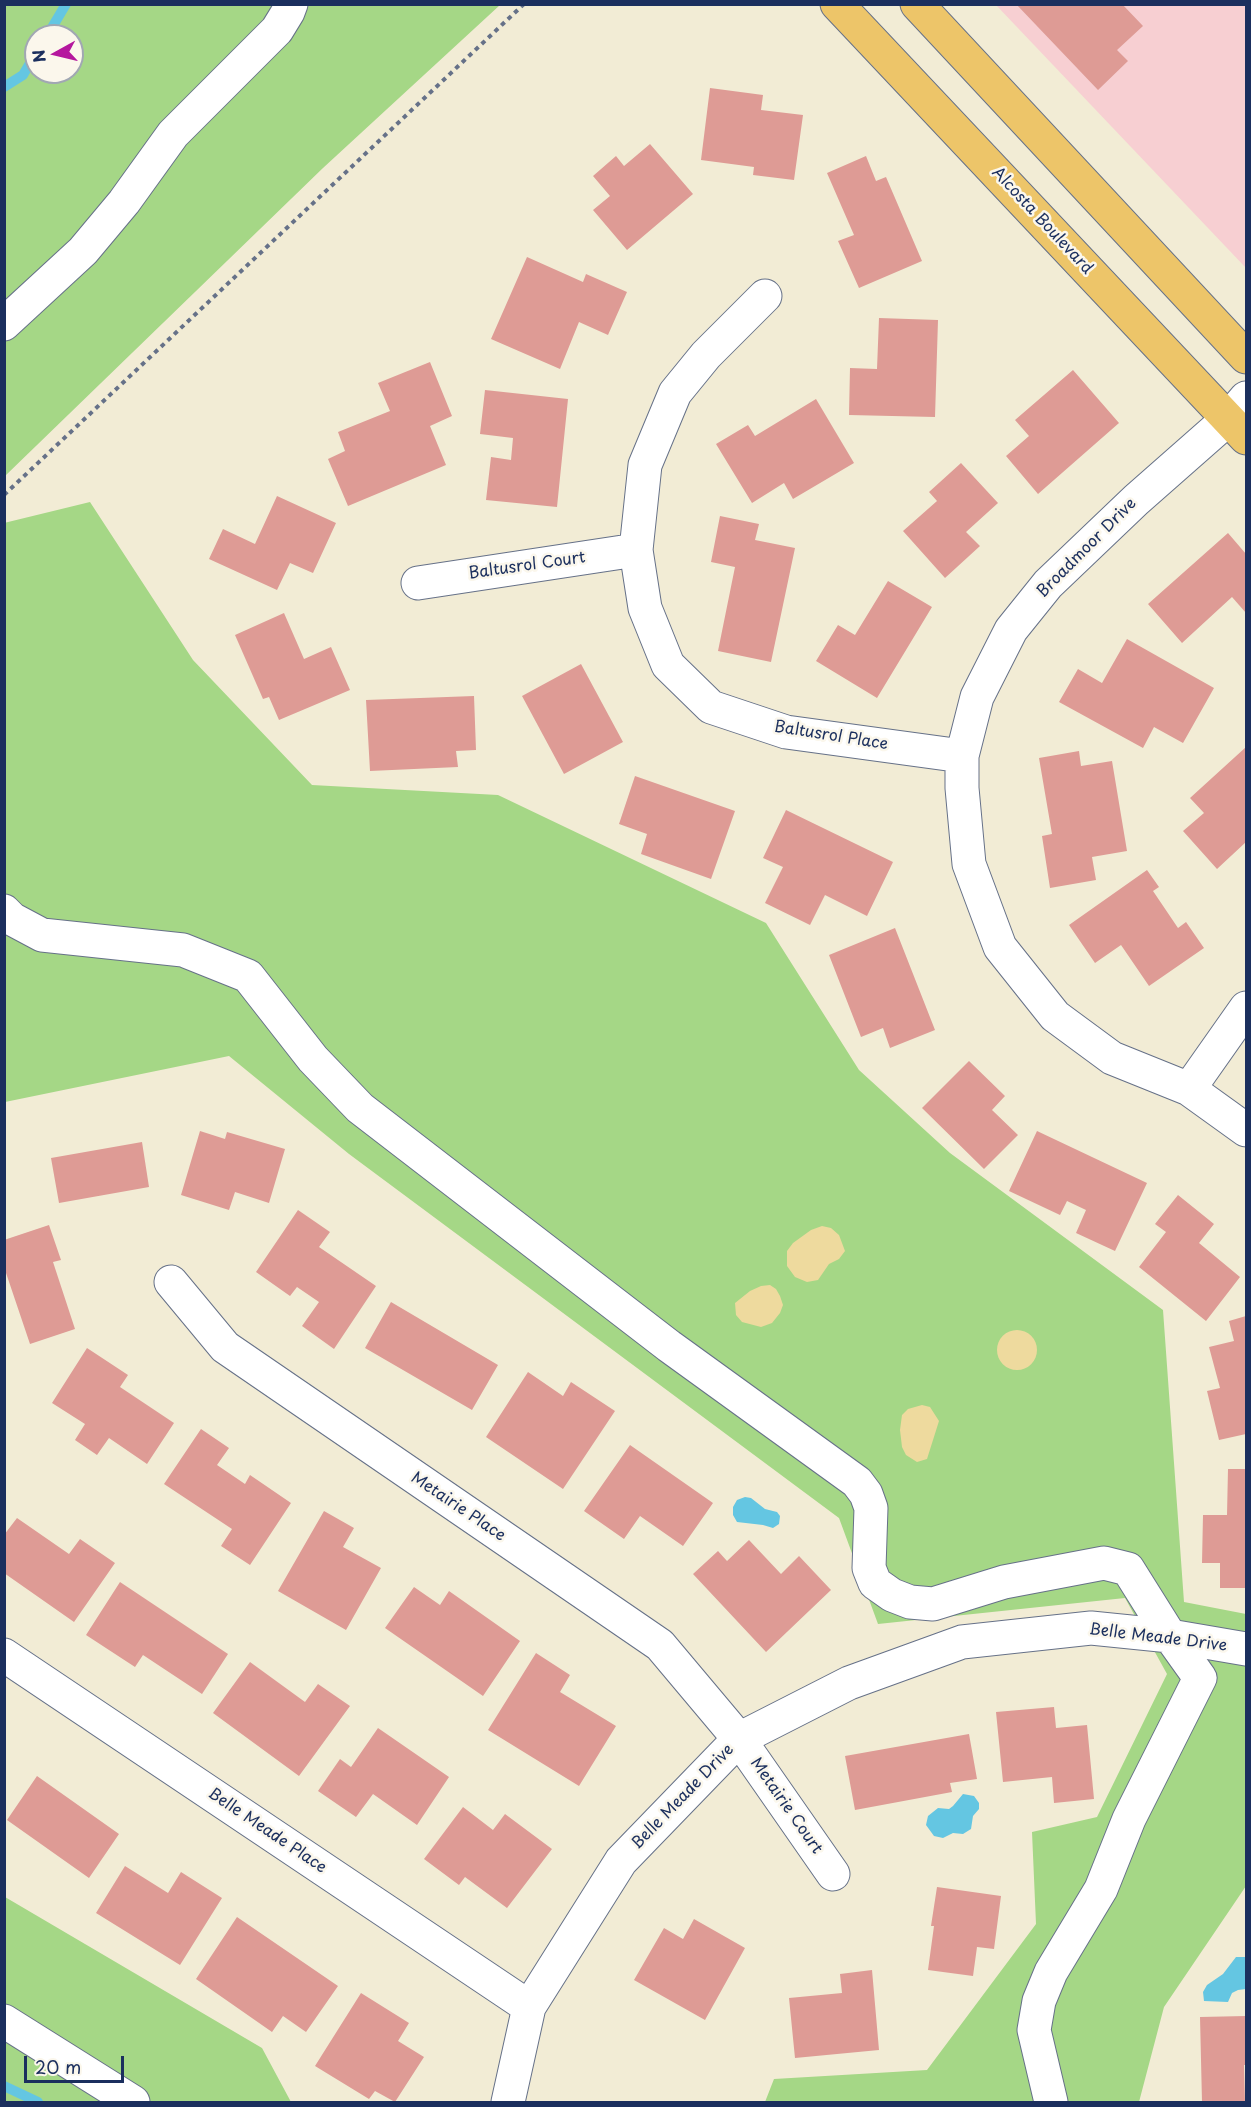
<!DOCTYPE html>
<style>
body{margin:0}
#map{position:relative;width:1251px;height:2107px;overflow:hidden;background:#f2ecd5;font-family:"Playpen Sans",sans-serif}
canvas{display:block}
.frame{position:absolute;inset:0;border:6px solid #1b2f5e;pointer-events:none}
.north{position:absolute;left:24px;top:24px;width:60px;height:60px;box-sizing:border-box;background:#fbf7ec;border:2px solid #a1a7b3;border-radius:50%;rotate:262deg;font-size:16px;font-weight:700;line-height:24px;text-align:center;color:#1b2f5e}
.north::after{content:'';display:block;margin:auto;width:21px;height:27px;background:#b5179e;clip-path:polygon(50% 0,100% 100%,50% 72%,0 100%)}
.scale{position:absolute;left:24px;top:2056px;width:100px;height:27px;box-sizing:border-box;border:3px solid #1b2f5e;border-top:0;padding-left:8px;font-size:18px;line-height:21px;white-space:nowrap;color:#1b2f5e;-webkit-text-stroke:4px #fbf7ec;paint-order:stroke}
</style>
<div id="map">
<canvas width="1251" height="2107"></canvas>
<div class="frame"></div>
<div class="north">N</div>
<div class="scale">20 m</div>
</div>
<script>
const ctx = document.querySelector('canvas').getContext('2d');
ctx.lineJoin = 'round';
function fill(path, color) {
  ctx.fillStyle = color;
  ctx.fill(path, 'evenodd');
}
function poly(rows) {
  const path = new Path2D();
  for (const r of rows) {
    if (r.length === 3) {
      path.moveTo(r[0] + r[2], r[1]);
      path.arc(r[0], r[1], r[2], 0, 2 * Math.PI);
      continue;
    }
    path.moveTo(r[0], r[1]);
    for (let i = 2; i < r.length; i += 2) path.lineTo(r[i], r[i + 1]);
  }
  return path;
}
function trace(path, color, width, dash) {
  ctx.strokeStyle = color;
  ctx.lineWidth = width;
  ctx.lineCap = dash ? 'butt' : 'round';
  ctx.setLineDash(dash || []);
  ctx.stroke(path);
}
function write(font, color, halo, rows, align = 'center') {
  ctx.font = font + ' "Playpen Sans",sans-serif';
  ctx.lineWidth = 5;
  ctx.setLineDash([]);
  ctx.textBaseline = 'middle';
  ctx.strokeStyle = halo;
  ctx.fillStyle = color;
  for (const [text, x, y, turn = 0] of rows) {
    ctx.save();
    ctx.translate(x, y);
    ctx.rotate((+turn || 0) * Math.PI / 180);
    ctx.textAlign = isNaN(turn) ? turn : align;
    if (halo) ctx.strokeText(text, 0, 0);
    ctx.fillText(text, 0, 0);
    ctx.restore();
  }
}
fill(poly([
 [996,5,1246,5,1246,268]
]), '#f7cfd2');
fill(poly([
 [4,5,500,5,323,168,5,476],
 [36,36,72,36,72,72,36,72],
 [90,502,193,660,312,785,498,795,766,923,859,1070,950,1153,1163,1310,1184,1602,1246,1614,1246,1886,1164,2007,1139,2102,765,2102,774,2079,927,2070,1036,1924,1032,1832,1097,1817,1167,1674,1125,1598,878,1624,839,1518,349,1154,229,1056,5,1102,4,523],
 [5,1897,262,2048,291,2102,5,2102]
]), '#a5d786');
fill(poly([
 [822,1226,831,1228,839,1235,845,1251,839,1259,829,1264,818,1280,807,1282,795,1277,787,1266,787,1251,793,1243,811,1230],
 [770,1285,776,1289,780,1296,783,1305,780,1313,772,1323,761,1327,742,1322,736,1315,735,1303,750,1291,761,1286],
 [1017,1350,20],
 [922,1405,930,1407,939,1421,927,1459,917,1462,906,1455,902,1447,900,1430,902,1415,908,1409]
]), '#eeda9e');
fill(poly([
 [745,1497,751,1498,765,1509,777,1512,780,1516,779,1524,773,1528,763,1525,737,1522,733,1515,733,1507,737,1500],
 [963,1794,974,1796,979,1803,979,1809,973,1816,971,1829,963,1834,953,1833,943,1838,934,1836,926,1825,928,1816,938,1808,949,1809,953,1806],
 [1236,1957,1246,1957,1246,1989,1238,1990,1232,1993,1228,2002,1204,2001,1203,1992,1207,1985,1223,1974]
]), '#64c6e2');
trace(poly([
 [47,36,66,4],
 [4,87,23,75,36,53],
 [4,2086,38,2102]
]), '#64c6e2', 10);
fill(poly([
 [1016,4,1122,4,1143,26,1117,50,1128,61,1098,90],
 [710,88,763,95,761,110,803,115,794,180,753,175,754,167,701,160],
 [650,144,693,194,627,250,593,210,610,196,593,176,616,156,624,166],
 [866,156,876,181,886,177,922,261,859,288,838,241,854,235,827,173],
 [527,257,583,282,586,274,627,292,608,335,579,322,560,369,491,339],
 [879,318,938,320,935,417,849,415,850,368,877,369],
 [430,362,452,416,430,426,446,465,348,506,328,459,345,451,338,432,390,411,378,383],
 [1073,370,1119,423,1038,494,1006,456,1029,436,1015,420],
 [485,390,568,399,557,507,486,500,491,457,511,460,513,438,480,434],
 [816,399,854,463,793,499,784,483,752,503,716,444,748,425,755,436],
 [961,463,998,503,966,532,980,546,945,578,903,531,937,501,929,492],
 [277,496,336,523,313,573,290,563,277,590,209,559,223,529,255,544],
 [720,516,759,524,755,540,795,548,771,662,718,651,735,567,711,562],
 [1228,533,1246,554,1246,613,1232,597,1182,643,1148,604],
 [888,581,932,607,877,698,816,661,838,625,855,635],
 [284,613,304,659,331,647,350,690,279,720,269,697,263,699,235,635],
 [1127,639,1214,688,1183,743,1154,727,1143,748,1059,702,1078,669,1102,683],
 [581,664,623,742,564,774,522,696],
 [474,696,476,750,456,751,458,767,370,771,366,700],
 [1246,747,1246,842,1217,869,1183,831,1204,813,1190,798],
 [1079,751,1081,766,1112,761,1127,851,1092,857,1096,880,1050,888,1042,836,1052,834,1039,758],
 [635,776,735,811,711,879,641,854,647,834,619,824],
 [786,810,893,862,867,916,825,895,810,925,765,903,783,867,763,858],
 [1147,870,1159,887,1153,891,1178,928,1186,922,1204,948,1149,986,1121,945,1095,963,1069,925],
 [895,928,935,1030,890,1048,883,1028,861,1037,829,955],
 [969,1061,1005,1096,992,1110,1018,1135,984,1169,922,1108],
 [200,1131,225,1139,227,1132,285,1149,269,1203,235,1192,229,1210,181,1195],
 [1037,1131,1147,1183,1115,1251,1076,1233,1086,1210,1067,1201,1060,1215,1009,1191],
 [142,1142,149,1187,59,1203,51,1158],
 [1178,1195,1214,1224,1199,1243,1240,1277,1206,1321,1139,1267,1166,1232,1155,1224],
 [298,1210,330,1232,319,1247,376,1286,334,1349,302,1326,319,1302,297,1287,290,1296,256,1272],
 [49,1225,61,1260,53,1262,75,1329,30,1344,4,1267,4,1240],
 [391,1302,498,1365,472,1410,365,1348],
 [1246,1316,1246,1434,1219,1440,1207,1391,1220,1388,1209,1347,1234,1341,1229,1321],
 [87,1348,128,1375,120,1387,174,1423,147,1464,109,1438,97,1455,75,1440,85,1424,52,1403],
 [528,1372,563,1396,571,1382,615,1411,563,1489,486,1437],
 [201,1429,229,1448,217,1465,245,1484,250,1475,291,1503,250,1565,221,1546,232,1529,164,1484],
 [630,1445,713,1503,683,1546,640,1516,624,1539,584,1511],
 [1228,1469,1246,1469,1246,1588,1220,1588,1220,1563,1202,1563,1203,1515,1227,1515],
 [324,1511,354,1528,343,1547,381,1568,346,1630,278,1591],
 [17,1518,69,1554,80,1539,115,1563,74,1622,4,1573,4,1535],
 [749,1540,781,1574,799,1556,831,1590,766,1652,693,1574,718,1551,727,1561],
 [120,1582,228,1654,202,1694,143,1655,135,1667,86,1635],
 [414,1587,440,1605,449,1591,520,1641,483,1696,385,1628],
 [536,1653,570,1675,560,1692,616,1726,579,1786,488,1730],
 [250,1662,305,1702,318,1684,350,1706,299,1776,213,1713],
 [1054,1707,1056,1728,1087,1725,1094,1799,1054,1803,1052,1777,1003,1782,996,1712],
 [378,1728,449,1777,417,1825,373,1794,356,1817,318,1791,340,1759,351,1767],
 [969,1734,977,1779,950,1783,952,1792,855,1810,845,1756],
 [37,1776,119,1834,89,1878,7,1820],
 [463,1807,493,1830,505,1814,552,1849,507,1908,465,1877,459,1885,424,1859],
 [125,1866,168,1893,181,1872,222,1898,180,1965,96,1913],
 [937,1887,1001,1896,994,1949,977,1947,973,1976,928,1970,934,1926,931,1926],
 [237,1917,338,1986,306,2032,283,2016,272,2032,196,1979],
 [694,1919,745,1948,705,2020,634,1980,664,1928,683,1939],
 [872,1970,879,2050,795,2058,789,1998,842,1993,840,1974],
 [361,1993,409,2023,398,2041,424,2057,395,2102,375,2091,369,2099,315,2066],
 [1246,2016,1246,2065,1244,2065,1245,2102,1202,2102,1200,2017]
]), '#de9b95');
const minor = poly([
 [765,296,706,355,675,393,645,465,636,550,645,608,668,665,711,707,786,732,962,756],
 [4,324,83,251,124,202,173,134,277,30,288,12,291,4],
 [1246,398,1228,419,1136,500,1048,584,1011,630,977,697,962,756,962,788,969,864,1000,947,1055,1016,1112,1058,1189,1089,1246,1130],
 [418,583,636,550],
 [4,911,12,919,42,935,183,950,248,976,313,1059,360,1108,669,1346,857,1482,866,1494,871,1508,869,1568,875,1583,892,1595,910,1602,933,1604,1004,1582,1104,1563,1128,1569,1170,1636,1200,1678,1129,1819,1101,1889,1051,1972,1039,2001,1034,2030,1051,2102],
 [1189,1089,1246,1008],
 [171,1282,225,1347,660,1645,739,1739,833,1874],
 [4,1655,529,2007],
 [4,2021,133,2102],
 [508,2102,529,2007,621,1861,739,1739,849,1683,962,1642,1091,1628,1170,1636,1246,1649]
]);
const major = poly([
 [837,4,1246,438],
 [917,4,1246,357]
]);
trace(minor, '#667188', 35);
trace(major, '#667188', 35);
trace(poly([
 [4,495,524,4]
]), '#667188', 4, [4.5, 4.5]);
trace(minor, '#fff', 33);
trace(major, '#edc569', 33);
write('16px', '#1b2f5e', '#fbf7ec', [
 ["Alcosta Boulevard",1042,221,47],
 ["Broadmoor Drive",1087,548,-45],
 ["Baltusrol Court",527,566,-8],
 ["Baltusrol Place",831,736,9],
 ["Metairie Place",458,1507,34],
 ["Belle Meade Drive",1158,1638,7],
 ["Belle Meade Drive",683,1797,-46],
 ["Metairie Court",786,1806,55],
 ["Belle Meade Place",267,1831,34]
]);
</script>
